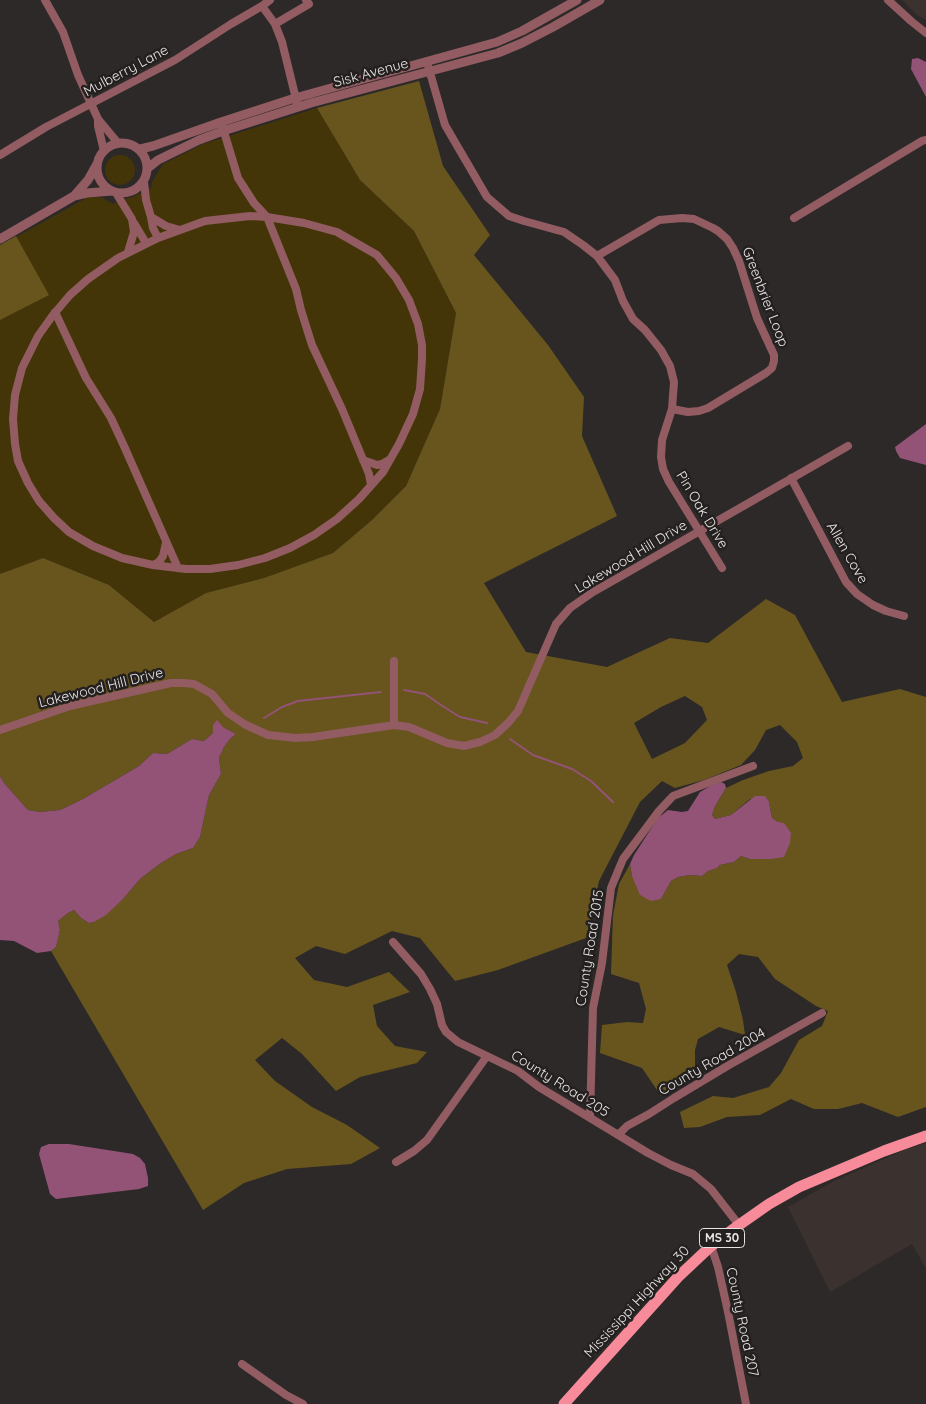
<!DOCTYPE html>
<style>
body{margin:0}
canvas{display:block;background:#2c2928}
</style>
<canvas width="926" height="1404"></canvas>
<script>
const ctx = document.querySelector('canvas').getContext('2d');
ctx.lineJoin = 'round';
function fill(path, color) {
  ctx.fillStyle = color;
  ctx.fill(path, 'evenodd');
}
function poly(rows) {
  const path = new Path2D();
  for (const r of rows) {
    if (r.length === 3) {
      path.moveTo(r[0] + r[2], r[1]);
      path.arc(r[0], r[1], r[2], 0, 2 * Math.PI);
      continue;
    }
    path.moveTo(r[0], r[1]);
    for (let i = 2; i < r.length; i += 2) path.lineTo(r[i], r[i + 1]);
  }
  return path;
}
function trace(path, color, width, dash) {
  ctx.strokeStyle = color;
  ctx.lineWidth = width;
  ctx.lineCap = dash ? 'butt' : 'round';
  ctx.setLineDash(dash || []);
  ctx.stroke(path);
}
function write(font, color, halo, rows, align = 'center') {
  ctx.font = font + ' Quicksand,sans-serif';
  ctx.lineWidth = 5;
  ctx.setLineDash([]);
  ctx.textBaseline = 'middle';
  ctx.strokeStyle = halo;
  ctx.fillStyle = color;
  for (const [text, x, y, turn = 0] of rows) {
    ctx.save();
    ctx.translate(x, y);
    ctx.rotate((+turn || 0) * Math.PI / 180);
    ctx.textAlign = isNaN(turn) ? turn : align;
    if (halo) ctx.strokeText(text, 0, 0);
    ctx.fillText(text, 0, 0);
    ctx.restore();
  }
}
fill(poly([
 [902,0,926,0,926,20,917,15],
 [926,1143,926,1269,912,1244,830,1292,788,1207,836,1180,907,1149]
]), '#3b312e');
fill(poly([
 [317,108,360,180,414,231,456,313,440,409,406,486,372,520,333,553,264,578,206,593,154,622,109,585,43,558,0,574,0,246,88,197,97,196,103,198,113,204,123,199,133,197,151,188,152,182,163,164,203,144],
 [120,170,15]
]), '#433508');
fill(poly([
 [419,81,443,166,490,235,474,255,548,345,584,397,582,436,617,516,484,583,526,652,607,667,670,638,708,643,766,599,795,615,842,702,900,689,926,697,926,1107,898,1117,862,1103,838,1109,814,1109,791,1099,760,1115,727,1117,700,1127,684,1128,680,1112,713,1096,733,1098,769,1087,781,1073,799,1040,822,1026,828,1011,816,1006,775,979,758,957,739,954,727,965,736,992,743,1020,745,1035,719,1027,698,1039,695,1050,695,1074,661,1096,642,1068,600,1053,602,1025,627,1022,643,1023,646,1009,639,983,611,974,613,915,619,884,630,864,632,876,661,899,671,881,678,877,690,875,702,876,708,871,717,868,720,865,734,862,741,856,750,859,778,822,772,818,769,802,750,799,731,815,715,819,712,815,715,806,726,788,743,780,769,771,793,766,803,758,797,742,780,725,766,730,755,750,741,765,704,780,675,788,662,781,640,802,599,881,586,938,498,970,455,981,420,938,392,931,345,954,316,946,295,958,314,980,347,987,389,972,410,992,373,1005,377,1026,395,1046,427,1052,417,1063,360,1077,336,1091,302,1054,282,1038,255,1060,275,1081,312,1107,347,1125,380,1148,351,1164,287,1169,244,1183,203,1210,51,951,56,947,60,930,58,921,68,913,74,910,81,918,89,923,94,922,123,899,140,879,161,863,176,854,193,848,200,837,209,795,221,774,219,758,224,747,230,739,236,734,223,727,213,725,213,733,204,741,192,739,167,754,153,753,139,766,83,799,60,810,40,812,28,810,4,783,0,776,0,574,43,558,109,585,154,622,206,593,264,578,333,553,372,520,406,486,440,409,456,313,414,231,360,180,317,108],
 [685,696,702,707,707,720,685,743,652,759,634,723,661,707],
 [16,236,49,295,0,320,0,245]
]), '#67551d');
fill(poly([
 [918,58,926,62,926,97,911,69,912,59],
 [926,424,926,465,900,458,896,451,895,447],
 [217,720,223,727,236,734,230,739,224,747,219,758,221,774,209,795,200,837,193,848,176,854,161,863,140,879,123,899,106,915,94,922,89,923,81,918,74,910,68,913,58,921,60,930,56,947,51,951,37,953,14,941,0,940,0,776,4,783,28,810,40,812,60,810,83,799,139,766,153,753,167,754,192,739,204,741,213,733,213,725],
 [721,782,725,784,726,788,715,806,712,815,715,819,731,815,755,796,765,796,769,802,772,818,778,822,784,823,791,833,790,843,784,857,771,859,750,859,741,856,734,862,720,865,717,868,708,871,702,876,690,875,678,877,671,881,661,899,651,901,640,895,632,876,630,864,634,855,658,818,668,810,682,812,688,811,700,792,712,785],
 [49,1144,69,1144,133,1154,140,1158,145,1164,148,1178,148,1186,139,1189,56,1199,50,1194,39,1154,41,1147]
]), '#925377');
trace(poly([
 [404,690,425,694,441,705,460,717,487,723],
 [264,718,282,707,298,701,381,692],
 [510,739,533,755,572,769,591,781,613,802]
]), '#925377', 2);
trace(poly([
 [45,0,63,32,78,75,98,119,98,126,104,151],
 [888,0,911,21,926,33],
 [262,6,270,0],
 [275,24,309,4,306,0],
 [427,62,445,125,487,197,509,216,524,221,564,232,583,245,597,256,615,280,623,301,633,319,645,330,661,350,670,366,674,382,672,409,662,440,661,457,663,469,669,482,722,568],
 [98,119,118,143],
 [221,122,238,178,254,203,267,217,296,289,301,310,312,345,342,409,369,474,371,485],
 [0,155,46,127,175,60,231,24,262,6,275,24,282,42,298,107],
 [144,182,146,200,151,217,166,226,180,230],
 [116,193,132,219,134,232,128,252],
 [250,216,267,217,304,223,337,232,377,255,396,278,409,300,418,324,422,345,422,359,420,389,413,414,399,444,383,472,359,499,337,519,314,535,290,548,265,558,238,565,210,569,186,569,153,565,122,558,93,546,69,532,54,518,39,501,28,483,18,461,15,444,13,419,15,395,22,368,38,336,53,315,70,295,88,279,118,258,158,238,205,221,250,216],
 [151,217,153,228,158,238],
 [794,218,922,141,926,140],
 [134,223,146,243],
 [597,256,659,220,682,218,694,219,713,228,718,231,727,239,733,248,739,261,757,318,774,355,774,361,772,368,766,373,708,408,699,411,688,412,672,409],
 [55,312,86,378,111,418,124,446,178,568],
 [363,460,377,465,382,464,389,460],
 [791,478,846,582,857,594,873,605,886,611,904,616],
 [153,565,159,562,163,556,166,543],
 [394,661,394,725],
 [0,730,70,706,171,683,184,683,194,684,212,694,228,713,246,725,268,735,296,738,313,737,394,725,409,727,447,743,464,746,480,742,495,735,508,723,518,711,556,624,570,608,593,592,623,575,848,446],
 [393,942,421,974,430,989,437,1004,442,1025,446,1032,458,1042,518,1071,539,1087,648,1153,671,1165,693,1174,711,1189,739,1225],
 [590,1117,593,1008,602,963,611,888,623,859,659,811,673,796,753,766],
 [618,1135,627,1126,649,1114,674,1098,729,1065,822,1013],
 [396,1162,414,1151,427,1140,487,1056],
 [711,1246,718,1267,728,1312,746,1404],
 [242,1364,286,1395,303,1404]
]), '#925c62', 8);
trace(poly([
 [122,168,25],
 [140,149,153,146,221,122,295,98,497,42,522,31,577,0],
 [148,168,158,160,199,140,223,131,311,103,498,53,522,43,553,27,600,0],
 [74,196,88,180,97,164],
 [0,239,74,196,87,193,112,191]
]), '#925c62', 9);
trace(poly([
 [564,1404,678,1277,711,1246,739,1225,769,1204,799,1187,884,1151,926,1136]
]), '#f88b9a', 11);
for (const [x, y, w] of [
 [722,1238,45]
]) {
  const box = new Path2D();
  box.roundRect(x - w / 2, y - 9.5, w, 19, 4);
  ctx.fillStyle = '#23201f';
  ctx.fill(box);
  trace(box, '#e7e5e4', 1);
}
write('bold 12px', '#e7e5e4', null, [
 ["MS 30",722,1238]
]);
write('14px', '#e7e5e4', '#23201f', [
 ["Mulberry Lane",126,71,-28],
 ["Sisk Avenue",371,73,-15],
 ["Greenbrier Loop",765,297,69],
 ["Pin Oak Drive",702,510,59],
 ["Allen Cove",847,553,60],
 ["Lakewood Hill Drive",631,557,-31],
 ["Lakewood Hill Drive",101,688,-14],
 ["County Road 2015",590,948,-81],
 ["County Road 2004",712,1062,-30],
 ["County Road 205",560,1084,32],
 ["Mississippi Highway 30",637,1302,-47],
 ["County Road 207",742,1322,78]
]);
</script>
